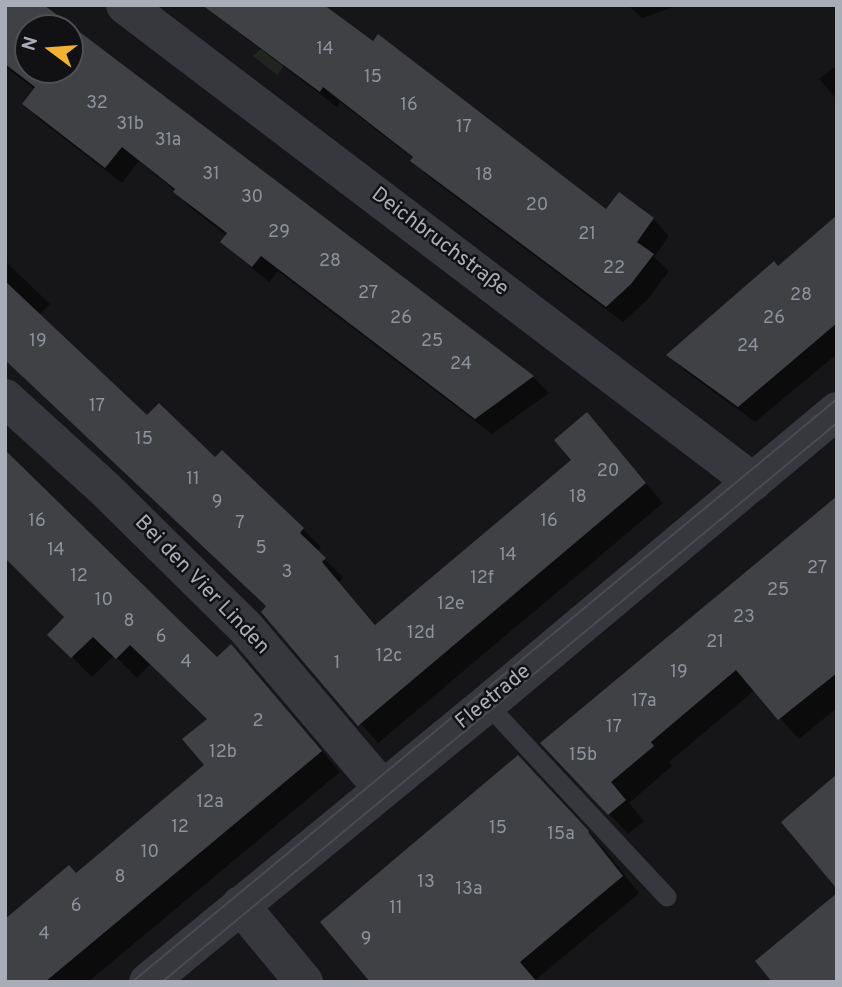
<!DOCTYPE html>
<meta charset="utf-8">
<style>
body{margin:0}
#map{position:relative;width:842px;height:987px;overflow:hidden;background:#161618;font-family:Overpass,sans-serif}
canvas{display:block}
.frame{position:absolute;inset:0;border:7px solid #a8adb8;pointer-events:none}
.north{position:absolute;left:14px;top:14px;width:70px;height:70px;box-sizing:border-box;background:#111113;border:2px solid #4d4f55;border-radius:50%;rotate:286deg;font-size:19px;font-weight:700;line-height:28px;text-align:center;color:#a8adb8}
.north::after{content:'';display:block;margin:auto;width:24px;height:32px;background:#f2b134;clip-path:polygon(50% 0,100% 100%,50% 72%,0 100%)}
</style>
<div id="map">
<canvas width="842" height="987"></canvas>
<div class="frame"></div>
<div class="north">N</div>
</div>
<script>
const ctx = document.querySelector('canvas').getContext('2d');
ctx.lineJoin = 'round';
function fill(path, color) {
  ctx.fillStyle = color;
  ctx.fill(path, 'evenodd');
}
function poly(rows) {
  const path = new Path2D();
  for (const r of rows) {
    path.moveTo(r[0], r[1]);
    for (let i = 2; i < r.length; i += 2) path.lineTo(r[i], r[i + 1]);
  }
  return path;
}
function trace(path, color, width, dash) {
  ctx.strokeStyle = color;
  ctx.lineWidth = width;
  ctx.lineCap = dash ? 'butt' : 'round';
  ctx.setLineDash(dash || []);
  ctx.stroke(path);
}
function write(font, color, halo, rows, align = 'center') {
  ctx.font = font + ' Overpass,sans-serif';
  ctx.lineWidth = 5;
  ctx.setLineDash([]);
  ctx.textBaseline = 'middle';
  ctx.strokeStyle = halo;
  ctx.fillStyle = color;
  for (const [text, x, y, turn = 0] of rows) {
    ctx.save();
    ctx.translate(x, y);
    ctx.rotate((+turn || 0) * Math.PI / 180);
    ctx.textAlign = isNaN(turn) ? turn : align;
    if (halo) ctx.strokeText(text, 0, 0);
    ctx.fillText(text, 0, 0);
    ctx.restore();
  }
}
fill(poly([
 [307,5,330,5,277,75,253,56]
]), '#1e261f');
fill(poly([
 [5,5,42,5,533,377,549,393,492,434,278,271,269,282,222,242,227,236,191,208,175,191,139,161,122,183,40,120,24,104,36,90,5,67],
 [28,28,70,28,70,70,28,70],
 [202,5,306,5,607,211,619,194,653,219,669,236,654,257,669,271,647,300,623,322,429,177,413,161,414,159,340,102,337,107],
 [628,5,679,5,642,18],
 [837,65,837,100,819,79],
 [837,217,837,354,755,422,685,371,669,355,778,268],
 [5,261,50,304,39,315,147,418,215,460,222,453,303,529,321,547,317,552,343,577,339,582,377,626,573,460,586,415,663,503,378,743,263,612,268,607,5,358],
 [837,498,837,708,799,739,755,690,669,762,672,766,629,803,644,821,628,834,543,744],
 [67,617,217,660,231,646,250,666,340,772,88,982,5,982,76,874,207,766,209,720,151,663,137,678,114,655,92,677,50,635],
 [535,774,604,849,639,893,536,980,537,982,372,982]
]), '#0007');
fill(poly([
 [5,5,44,5,534,376,475,419,261,256,252,267,220,242,227,233,173,192,175,189,122,147,105,168,22,104,35,87,5,64],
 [28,28,70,28,70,70,28,70],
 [202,5,324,5,373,41,378,34,606,209,619,192,654,218,637,242,654,254,631,284,606,307,410,161,413,157,323,87,320,92],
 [837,215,837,323,738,407,666,355,774,261,778,266],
 [5,281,147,415,159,403,215,457,222,450,304,528,300,533,326,558,322,562,375,625,571,460,554,440,587,412,646,483,358,726,261,612,266,606,5,360],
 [5,450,217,657,231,644,322,751,45,982,5,982,5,919,69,865,76,873,204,765,182,739,207,719,130,645,116,659,93,637,71,658,47,635,64,617,5,558],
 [837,496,837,673,778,720,736,670,651,742,654,746,611,782,626,800,608,815,540,743],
 [518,755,589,831,588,832,623,876,520,962,537,982,370,982,320,922],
 [837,774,837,889,781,822],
 [837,893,837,982,772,982,755,961]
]), '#404145');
trace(poly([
 [487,704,667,897]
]), '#37383d', 19);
trace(poly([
 [125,5,753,482],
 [5,398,104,488,246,628,382,788],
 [240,905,304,982],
 [148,982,487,704,837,411]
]), '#37383d', 38);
trace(poly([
 [132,982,837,399],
 [162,982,837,423]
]), '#4a4c52', 2);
write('18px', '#8e929b', null, [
 ["14",325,50],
 ["15",373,78],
 ["32",97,104],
 ["16",409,106],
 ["31b",130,125],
 ["17",464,128],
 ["31a",168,141],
 ["31",211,175],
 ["18",484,176],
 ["30",252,198],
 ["20",537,206],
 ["29",279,233],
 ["21",587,235],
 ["28",330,262],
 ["22",614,269],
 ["27",368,294],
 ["28",801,296],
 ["26",401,319],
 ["26",774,319],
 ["19",38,342],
 ["25",432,342],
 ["24",748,347],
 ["24",461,365],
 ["17",97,407],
 ["15",144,440],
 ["20",608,472],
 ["11",193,480],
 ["18",578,498],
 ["9",217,503],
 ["16",37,522],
 ["16",549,522],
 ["7",240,524],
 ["5",261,549],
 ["14",56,551],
 ["14",508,556],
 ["27",817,569],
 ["3",287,573],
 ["12",79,577],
 ["12f",482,579],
 ["25",778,591],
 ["10",104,601],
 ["12e",451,605],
 ["23",744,618],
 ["8",129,622],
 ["12d",421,634],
 ["6",161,638],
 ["21",715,643],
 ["12c",389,657],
 ["4",186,663],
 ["1",337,664],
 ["19",679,673],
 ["17a",644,702],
 ["2",258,722],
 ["17",614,728],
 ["12b",223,753],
 ["15b",583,756],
 ["12a",210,803],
 ["12",180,828],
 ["15",498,829],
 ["15a",561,835],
 ["10",150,853],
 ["8",120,878],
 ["13",426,883],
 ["13a",469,890],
 ["6",76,907],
 ["11",396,909],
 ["4",44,935],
 ["9",366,940]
]);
write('21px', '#a8adb8', '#111113', [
 ["Deichbruchstraße",439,243,37],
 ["Bei den Vier Linden",201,586,46],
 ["Fleetrade",494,698,-39]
]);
</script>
